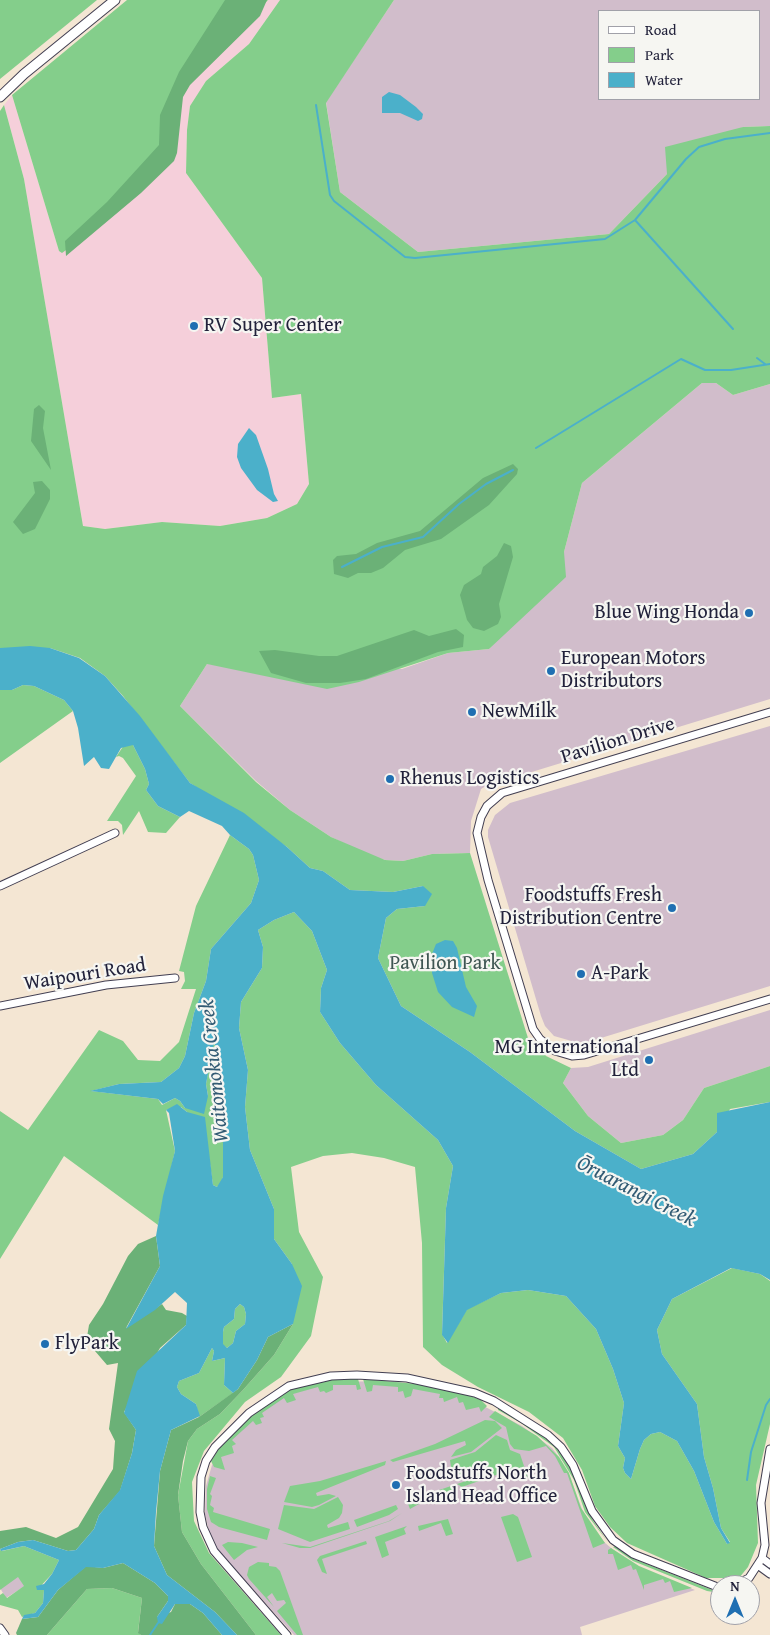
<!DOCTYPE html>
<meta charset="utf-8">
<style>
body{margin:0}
#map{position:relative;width:770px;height:1635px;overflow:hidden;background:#f4e6d3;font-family:"Gentium Book Plus",serif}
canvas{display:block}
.legend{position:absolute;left:598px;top:10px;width:162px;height:90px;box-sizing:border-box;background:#f6f6f2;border:1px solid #a1a1a9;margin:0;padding:6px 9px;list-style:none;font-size:15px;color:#22223b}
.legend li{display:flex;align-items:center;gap:10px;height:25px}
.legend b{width:25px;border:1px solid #a1a1a9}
.north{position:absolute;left:710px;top:1575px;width:50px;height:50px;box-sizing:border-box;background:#f6f6f2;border:1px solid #a1a1a9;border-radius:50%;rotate:0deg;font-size:14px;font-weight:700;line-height:20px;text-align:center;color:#22223b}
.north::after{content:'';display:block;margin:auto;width:18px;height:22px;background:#1f6fb2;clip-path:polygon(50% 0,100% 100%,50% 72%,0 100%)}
</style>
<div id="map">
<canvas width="770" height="1635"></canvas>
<ul class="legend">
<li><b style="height:6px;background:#fff"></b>Road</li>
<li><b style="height:14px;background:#84ce8b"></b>Park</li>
<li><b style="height:14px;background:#4bb0ca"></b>Water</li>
</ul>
<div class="north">N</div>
</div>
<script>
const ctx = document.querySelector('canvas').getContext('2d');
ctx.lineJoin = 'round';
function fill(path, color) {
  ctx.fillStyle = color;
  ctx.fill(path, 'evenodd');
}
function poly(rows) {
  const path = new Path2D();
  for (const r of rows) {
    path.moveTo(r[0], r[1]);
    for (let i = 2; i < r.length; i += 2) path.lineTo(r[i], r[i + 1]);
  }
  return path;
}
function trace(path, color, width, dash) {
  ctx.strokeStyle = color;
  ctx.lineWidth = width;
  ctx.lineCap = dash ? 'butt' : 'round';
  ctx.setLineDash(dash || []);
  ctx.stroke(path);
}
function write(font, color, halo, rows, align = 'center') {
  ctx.font = font + ' "Gentium Book Plus",serif';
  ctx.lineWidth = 4.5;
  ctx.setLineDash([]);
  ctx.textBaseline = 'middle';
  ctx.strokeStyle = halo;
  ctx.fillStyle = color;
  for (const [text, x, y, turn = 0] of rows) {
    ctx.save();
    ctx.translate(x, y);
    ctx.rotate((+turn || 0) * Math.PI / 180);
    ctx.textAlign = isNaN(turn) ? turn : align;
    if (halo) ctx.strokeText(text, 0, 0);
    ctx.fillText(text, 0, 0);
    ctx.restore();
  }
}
fill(poly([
 [268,0,280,0,249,44,206,81,190,106,187,130,186,173,262,278,272,398,301,394,309,484,297,504,267,518,220,526,162,522,105,529,83,526,24,179,4,105,12,95,59,251,180,91]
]), '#f5cfda');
fill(poly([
 [394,0,770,0,770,126,743,127,667,174,609,234,418,252,340,192,326,102],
 [599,11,759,11,759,99,599,99],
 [702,383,716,383,733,395,770,384,770,699,486,786,481,789,471,821,470,853,432,854,403,861,385,860,369,855,331,837,290,810,256,781,180,706,207,664,402,669,448,653,489,649,564,563,564,552,582,483],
 [770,726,770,986,588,1042,575,1042,554,1036,545,1026,541,1016,488,837,488,830,495,815,510,803],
 [770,1010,770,1066,704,1088,683,1120,663,1135,621,1143,588,1116,563,1083,571,1068,588,1067],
 [394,1381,470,1399,522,1426,552,1448,559,1457,570,1477,582,1509,598,1537,629,1563,695,1590,580,1627,582,1635,294,1635,217,1549,209,1531,205,1514,206,1486,212,1465,226,1441,281,1396,324,1382],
 [18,1576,25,1586,6,1598,0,1588]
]), '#d1bdcb');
fill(poly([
 [0,0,97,0,0,79],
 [127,0,268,0,180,91,176,127,84,237,62,253,59,251,12,95],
 [280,0,394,0,326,103,340,192,418,252,609,234,667,174,665,147,743,127,770,126,770,384,733,395,716,383,702,383,582,483,564,552,566,577,489,649,448,653,359,682,327,689,207,664,180,706,256,782,290,810,331,837,385,860,403,861,432,854,470,853,528,1038,546,1056,571,1068,563,1083,588,1116,621,1143,663,1135,683,1120,704,1088,770,1066,770,1102,730,1109,717,1132,693,1154,641,1169,575,1131,470,1052,401,1006,378,958,386,918,397,909,425,906,423,886,393,892,350,890,323,871,310,868,287,847,190,783,123,696,105,676,80,658,50,648,0,648,0,111,4,105,24,179,83,526,105,529,162,522,220,526,267,518,297,504,309,484,301,394,272,398,262,278,186,173,187,130,190,106,206,81,249,44],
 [23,685,34,686,64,700,73,711,0,763,0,690,12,690],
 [124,745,133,745,145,769,149,784,146,790,158,806,180,817,166,833,148,832,139,811,123,835,122,825,118,821,107,821,136,776,123,758,119,756,116,757],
 [230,835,249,849,253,855,259,880,251,903,211,949,206,981,194,1013,185,1056,179,1068,161,1082,119,1084,91,1091,158,1099,162,1105,175,1098,180,1101,185,1108,208,1096,206,1084,213,1042,219,1052,216,1070,223,1085,223,1177,221,1184,217,1187,213,1185,208,1150,187,1112,181,1107,166,1110,175,1151,158,1225,64,1156,0,1259,0,1111,28,1130,99,1030,123,1041,138,1060,160,1061,179,1042,196,989,181,989,185,981,184,972,179,971,196,906],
 [294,912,312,931,327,970,321,988,320,1012,340,1043,376,1085,438,1140,453,1166,446,1208,442,1334,447,1343,467,1309,501,1293,528,1290,566,1296,596,1329,613,1369,624,1403,618,1446,625,1458,623,1468,625,1473,631,1479,640,1449,644,1440,651,1434,660,1432,677,1441,694,1471,714,1522,727,1544,730,1542,721,1528,713,1488,704,1457,697,1404,662,1354,657,1330,672,1299,732,1268,760,1274,770,1281,770,1424,756,1485,758,1543,748,1567,739,1578,706,1578,627,1543,610,1527,595,1506,582,1470,563,1438,529,1412,478,1387,442,1365,423,1347,422,1243,415,1167,384,1158,352,1153,323,1156,291,1167,299,1232,323,1277,311,1336,281,1377,245,1402,204,1451,192,1482,194,1521,209,1553,281,1635,256,1635,201,1564,182,1532,178,1495,188,1441,197,1429,220,1414,243,1390,274,1355,293,1324,292,1264,274,1239,274,1209,250,1150,245,1107,248,1070,239,1028,241,1002,262,968,263,947,258,930,274,920],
 [240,1304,244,1307,246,1314,245,1324,236,1331,233,1343,227,1348,223,1345,223,1332,224,1327,234,1319,235,1309],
 [212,1348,214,1351,212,1361,225,1358,224,1385,233,1393,199,1417,196,1404,181,1394,177,1387,179,1381,199,1373],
 [332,1379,358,1379,361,1389,357,1390,356,1385,333,1385,333,1390,326,1393,324,1391,320,1392,318,1387,293,1394,296,1400,287,1403,284,1398,262,1413,264,1417,260,1418,262,1423,256,1425,253,1421,232,1440,236,1444,232,1446,234,1453,221,1457,225,1470,214,1467,211,1461,219,1448,250,1415,287,1390],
 [363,1379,428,1385,465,1394,481,1400,487,1406,481,1412,479,1407,466,1410,463,1402,459,1403,457,1397,444,1402,443,1398,439,1398,440,1394,413,1389,411,1396,405,1398,403,1391,398,1392,398,1387,373,1385,372,1391,367,1392],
 [498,1408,536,1430,559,1450,575,1475,592,1519,607,1541,585,1512,574,1480,554,1447,521,1423,498,1410],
 [495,1411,537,1436,559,1457,569,1473,581,1508,605,1543,593,1548,567,1473,564,1473,555,1456,546,1446,529,1451,514,1449,510,1444,506,1427,489,1417],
 [485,1420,495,1421,502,1428,471,1452,451,1457,456,1450,466,1445,465,1441,393,1462,390,1460,435,1444],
 [496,1435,507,1440,510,1450,520,1454,528,1478,522,1471,513,1469,462,1487,457,1484,478,1477,476,1474,465,1476,456,1473,451,1467,450,1460,475,1452],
 [386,1461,385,1465,316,1493,317,1496,329,1494,336,1496,319,1505,312,1507,284,1502,290,1486,320,1481],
 [210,1476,216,1478,210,1494,212,1496,210,1505,214,1508,213,1512,270,1529,267,1540,219,1527,211,1522,207,1509,207,1489],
 [451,1486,452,1490,428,1499,410,1509,407,1501],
 [338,1497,343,1505,342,1513,339,1518,327,1525,328,1528,348,1522,350,1529,310,1542,278,1529,284,1505,314,1509],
 [396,1505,398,1509,389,1515,357,1527,354,1520],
 [402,1513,390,1521,310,1548,300,1548,282,1543,310,1547,389,1521],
 [513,1514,518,1517,532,1557,517,1562,501,1517],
 [448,1519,453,1534,446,1536,441,1523,419,1531,418,1526],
 [407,1526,404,1529,406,1534,385,1542,389,1555,382,1558,375,1537],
 [366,1541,367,1544,322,1559,327,1574,322,1572,317,1560,320,1556],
 [228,1542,242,1543,258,1547,247,1550,234,1560,222,1545],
 [24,1546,59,1560,52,1574,37,1590,44,1590,43,1603,35,1613,22,1617,18,1610,0,1605,0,1595,3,1593,7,1598,24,1586,18,1577,0,1590,0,1550,2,1551],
 [616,1546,634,1559,720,1593,707,1591,633,1561,613,1547],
 [611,1548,639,1566,692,1588,674,1592,670,1581,665,1583,663,1579,644,1585,644,1590,636,1569,633,1570,631,1565,618,1570,613,1554,608,1554,608,1550],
 [258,1562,269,1563,269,1566,276,1567,280,1571,303,1635,297,1635,277,1611,286,1603,284,1600,277,1601,272,1593,267,1597,274,1607,249,1579,247,1575,249,1567],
 [112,1588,142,1598,138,1632,141,1635,47,1635,87,1589]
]), '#84ce8b');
fill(poly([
 [225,0,267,0,260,16,190,85,183,97,177,153,174,161,141,193,66,256,65,241,107,202,159,145,160,115,179,72],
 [39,405,45,411,43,428,51,470,31,441,34,409],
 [513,464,518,469,517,474,489,505,441,539,405,550,383,568,371,573,358,573,348,578,334,574,333,560,337,556,356,554,377,543,420,531,483,478],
 [42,481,50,490,50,499,35,529,23,534,13,522,35,493,33,482],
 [504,543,511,546,513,557,499,604,501,617,498,624,484,631,473,628,467,620,460,595,464,585,481,574,483,567,497,556],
 [456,629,464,635,463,647,438,652,366,679,340,683,306,683,271,673,259,651,275,650,319,656,337,656,414,630,429,636],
 [156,1236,160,1266,126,1328,162,1304,166,1310,182,1313,187,1316,186,1325,160,1348,124,1412,136,1430,132,1453,120,1491,99,1515,94,1529,76,1550,68,1551,33,1540,18,1542,0,1549,0,1531,26,1527,56,1538,78,1527,113,1469,115,1441,109,1429,118,1363,107,1365,95,1351,87,1337,89,1325,103,1304,128,1256,138,1244],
 [293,1324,274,1355,243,1390,220,1414,197,1429,188,1441,183,1461,178,1495,182,1532,201,1564,256,1635,237,1635,215,1612,167,1575,154,1546,160,1471,171,1430,199,1417,238,1389,257,1360,268,1337],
 [123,1563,155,1583,168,1596,168,1601,157,1617,171,1612,175,1604,190,1604,203,1613,222,1635,141,1635,138,1633,142,1598,112,1588,87,1589,47,1635,17,1635,16,1633,22,1619,38,1617,58,1590,86,1566,103,1568]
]), '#6bb177');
fill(poly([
 [389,92,400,95,416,107,423,114,422,119,418,121,400,113,382,113,382,97],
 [249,428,256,435,268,469,274,494,278,501,273,502,257,490,241,468,237,457,238,444],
 [30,646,50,648,79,658,105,676,140,716,190,783,244,813,287,847,310,868,323,871,350,890,393,892,423,886,432,894,425,906,397,909,386,918,378,958,401,1006,470,1052,575,1131,641,1169,693,1154,717,1132,717,1113,770,1102,770,1280,760,1274,731,1268,672,1299,657,1330,662,1354,697,1404,704,1457,713,1488,721,1528,730,1543,727,1544,714,1522,694,1471,677,1441,660,1432,651,1434,644,1440,640,1449,631,1479,625,1473,623,1468,625,1458,618,1446,624,1403,613,1369,596,1329,566,1296,528,1290,501,1293,467,1310,448,1343,442,1335,446,1208,453,1166,438,1140,376,1085,340,1043,320,1012,321,988,327,970,312,931,294,912,274,920,258,930,263,947,262,968,241,1002,239,1028,248,1070,245,1107,250,1150,274,1209,274,1239,292,1264,302,1286,293,1324,268,1337,257,1360,238,1389,233,1393,224,1385,225,1358,212,1361,214,1351,212,1348,199,1373,179,1381,177,1387,181,1394,196,1404,200,1416,171,1430,160,1471,156,1512,154,1546,167,1575,215,1612,237,1635,222,1635,203,1613,190,1604,175,1604,162,1624,158,1623,157,1617,168,1601,168,1596,155,1583,123,1563,103,1568,86,1567,58,1590,38,1617,22,1619,24,1615,35,1613,43,1603,44,1590,37,1590,36,1586,44,1584,52,1574,59,1560,24,1546,1,1551,0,1549,18,1542,33,1540,68,1551,76,1550,94,1529,99,1515,120,1490,132,1453,136,1430,124,1413,137,1371,186,1325,187,1303,175,1292,155,1310,126,1329,160,1266,156,1236,163,1196,175,1151,169,1113,166,1110,177,1104,187,1112,205,1117,213,1185,217,1187,223,1177,223,1085,216,1070,219,1052,214,1043,206,1084,208,1096,204,1114,185,1108,180,1101,175,1098,163,1104,158,1099,90,1091,119,1084,161,1082,179,1068,185,1056,194,1013,206,981,211,949,251,903,259,880,253,855,249,849,230,835,222,826,189,811,180,817,158,806,146,790,149,784,145,769,133,745,121,748,109,769,101,768,94,757,84,766,78,728,73,711,64,700,34,686,23,685,12,690,0,690,0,648],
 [240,1304,244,1307,246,1314,245,1324,236,1331,233,1343,227,1348,223,1344,223,1332,224,1327,234,1319,235,1309],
 [445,940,453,941,457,948,466,987,477,1006,474,1017,452,1007,438,992,432,973,432,954,436,944]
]), '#4bb0ca');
trace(poly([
 [316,105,330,195,334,201,405,257,415,258,605,239,635,220,686,159,699,147,725,139,770,133],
 [635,220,733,329],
 [757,358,765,364],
 [536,448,681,359,705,370,731,370,770,364],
 [342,567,382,547,423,537,459,504,486,484,513,470],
 [747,1480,751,1452,766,1405,770,1399],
 [150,1635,158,1623]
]), '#4bb0ca', 2);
const minor = poly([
 [770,712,502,793,487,806,481,817,477,833,488,880,533,1029,540,1039,555,1051,572,1056,584,1055,770,999],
 [0,886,115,833],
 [0,1006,106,985,175,978],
 [762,1558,770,1564],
 [759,1566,770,1574],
 [735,1585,749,1578,762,1558,765,1545,761,1503,770,1449],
 [0,1628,5,1635],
 [287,1635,214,1551,203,1527,200,1512,201,1477,206,1461,215,1447,249,1413,289,1386,331,1376,357,1375,407,1378,475,1393,494,1401,548,1435,561,1447,573,1465,592,1511,613,1540,633,1554,720,1588]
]);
const tertiary = poly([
 [0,97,24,74,115,0]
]);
trace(minor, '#423f52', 9);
trace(tertiary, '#423f52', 11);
trace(minor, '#fff', 7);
trace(tertiary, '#fff', 9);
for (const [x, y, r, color] of [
 [194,326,5,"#1f6fb2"],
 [749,613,5,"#1f6fb2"],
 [551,671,5,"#1f6fb2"],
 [472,712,5,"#1f6fb2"],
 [390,779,5,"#1f6fb2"],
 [672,908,5,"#1f6fb2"],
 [581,974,5,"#1f6fb2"],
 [649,1060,5,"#1f6fb2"],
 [45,1344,5,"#1f6fb2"],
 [396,1485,5,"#1f6fb2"]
]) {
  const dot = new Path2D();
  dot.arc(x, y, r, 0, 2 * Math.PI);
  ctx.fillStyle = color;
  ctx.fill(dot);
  trace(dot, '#f6f6f2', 2);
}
write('20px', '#22223b', '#f6f6f2', [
 ["RV Super Center",204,326],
 ["Blue Wing Honda",739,613,"right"],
 ["European Motors",561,659],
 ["Distributors",561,682],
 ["NewMilk",482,712],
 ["Rhenus Logistics",400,779],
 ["Foodstuffs Fresh",662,896,"right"],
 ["Distribution Centre",662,919,"right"],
 ["A-Park",591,974],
 ["MG International",639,1048,"right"],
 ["Ltd",639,1071,"right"],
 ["FlyPark",55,1344],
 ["Foodstuffs North",406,1474],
 ["Island Head Office",406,1497]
], 'left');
write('20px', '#22223b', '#f6f6f2', [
 ["Pavilion Drive",618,741,-17],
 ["Waipouri Road",85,975,-9]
]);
write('20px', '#3f5653', '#f6f6f2', [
 ["Pavilion Park",445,964]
]);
write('italic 21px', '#325b74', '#f6f6f2', [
 ["Waitomokia Creek",215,1071,-96],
 ["Ōruarangi Creek",636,1192,27]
]);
</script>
